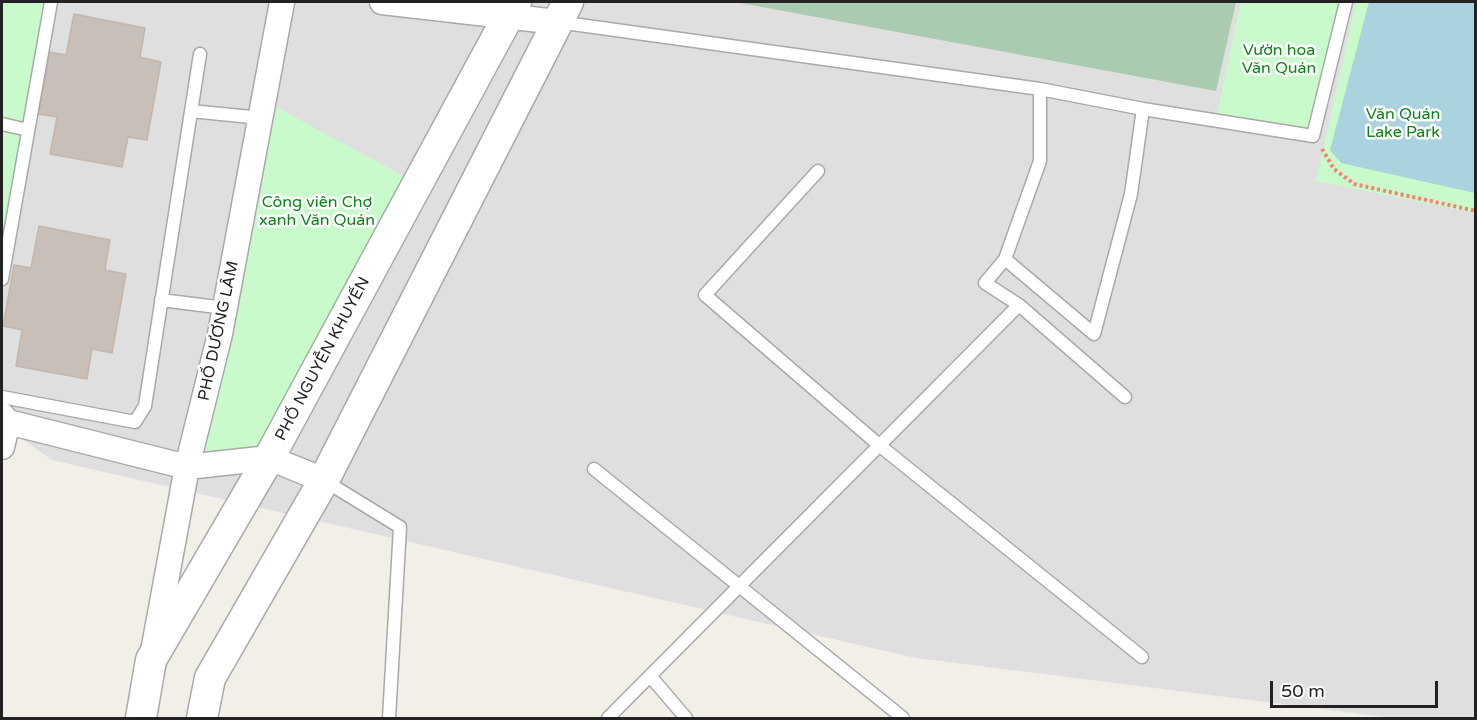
<!DOCTYPE html>
<meta charset="utf-8">
<style>
body{margin:0}
#map{position:relative;width:1477px;height:720px;overflow:hidden;background:#f2efe9;font-family:"Varela Round",sans-serif}
canvas{display:block}
.frame{position:absolute;inset:0;border:3px solid #222;pointer-events:none}
.scale{position:absolute;left:1270px;top:681px;width:168px;height:27px;box-sizing:border-box;border:3px solid #222;border-top:0;padding-left:8px;font-size:18px;line-height:21px;white-space:nowrap;color:#222;-webkit-text-stroke:4px #fff;paint-order:stroke}
</style>
<div id="map">
<canvas width="1477" height="720"></canvas>
<div class="frame"></div>
<div class="scale">50 m</div>
</div>
<script>
const ctx = document.querySelector('canvas').getContext('2d');
ctx.lineJoin = 'round';
function fill(path, color) {
  ctx.fillStyle = color;
  ctx.fill(path, 'evenodd');
}
function poly(rows) {
  const path = new Path2D();
  for (const r of rows) {
    path.moveTo(r[0], r[1]);
    for (let i = 2; i < r.length; i += 2) path.lineTo(r[i], r[i + 1]);
  }
  return path;
}
function trace(path, color, width, dash) {
  ctx.strokeStyle = color;
  ctx.lineWidth = width;
  ctx.lineCap = dash ? 'butt' : 'round';
  ctx.setLineDash(dash || []);
  ctx.stroke(path);
}
function write(font, color, halo, rows, align = 'center') {
  ctx.font = font + ' "Varela Round",sans-serif';
  ctx.lineWidth = 5;
  ctx.setLineDash([]);
  ctx.textBaseline = 'middle';
  ctx.strokeStyle = halo;
  ctx.fillStyle = color;
  for (const [text, x, y, turn = 0] of rows) {
    ctx.save();
    ctx.translate(x, y);
    ctx.rotate((+turn || 0) * Math.PI / 180);
    ctx.textAlign = isNaN(turn) ? turn : align;
    if (halo) ctx.strokeText(text, 0, 0);
    ctx.fillText(text, 0, 0);
    ctx.restore();
  }
}
fill(poly([
 [2,2,1475,2,1475,718,1393,718,916,658,52,460,2,425]
]), '#e0dfdf');
fill(poly([
 [735,2,1236,2,1216,91]
]), '#aacbaf');
fill(poly([
 [2,2,50,2,2,272],
 [1241,2,1343,2,1311,133,1216,118],
 [1356,2,1475,2,1475,213,1316,181],
 [267,102,414,182,267,454,192,463]
]), '#c8facc');
fill(poly([
 [1369,2,1475,2,1475,193,1341,163,1330,150]
]), '#aad3df');
const building = poly([
 [74,14,145,28,140,57,161,62,147,140,128,137,122,167,50,154,57,117,38,114,50,52,66,55,74,14],
 [39,226,110,240,105,270,126,274,112,353,92,349,87,379,16,366,22,330,3,326,14,265,31,268,39,226]
]);
fill(building, '#c7bfb8');
trace(building, '#c4b6ab', 1.5);
const service = poly([
 [558,22,1040,89,1143,109,1313,136,1346,2],
 [191,111,261,118],
 [2,124,28,130],
 [818,171,705,295,879,445,1142,657],
 [1005,259,1094,334,1131,194,1143,109],
 [2,279,51,2],
 [161,300,225,308],
 [1019,305,985,283,1005,259,1040,161,1040,89],
 [2,397,135,422,145,406,200,54],
 [594,469,903,718],
 [325,481,400,527,389,718],
 [651,677,686,718],
 [608,718,1019,305,1125,397]
]);
const minor = poly([
 [382,2,557,22],
 [2,415,8,422,2,447],
 [8,422,187,467,269,458,324,480],
 [154,646,187,467,220,334,282,2]
]);
const tertiary = poly([
 [141,718,151,660,269,458,516,2],
 [202,718,210,678,324,480,568,2]
]);
trace(service, '#a9a9a9', 15);
trace(minor, '#a9a9a9', 27);
trace(tertiary, '#a9a9a9', 33);
trace(poly([
 [1322,149,1334,169,1354,184,1476,211]
]), '#fa8072', 4, [3, 3]);
trace(service, '#fff', 12);
trace(minor, '#fff', 24);
trace(tertiary, '#fff', 30);
write('16px', '#0c8416', '#fff', [
 ["Vườn hoa",1279,51],
 ["Văn Quán",1279,69],
 ["Văn Quán",1403,115],
 ["Lake Park",1403,133],
 ["Công viên Chợ",317,203],
 ["xanh Văn Quán",317,221]
]);
write('16px', '#222', '#fff', [
 ["PHỐ DƯƠNG LÂM",219,331,-78],
 ["PHỐ NGUYỄN KHUYẾN",323,359,-62]
]);
</script>
